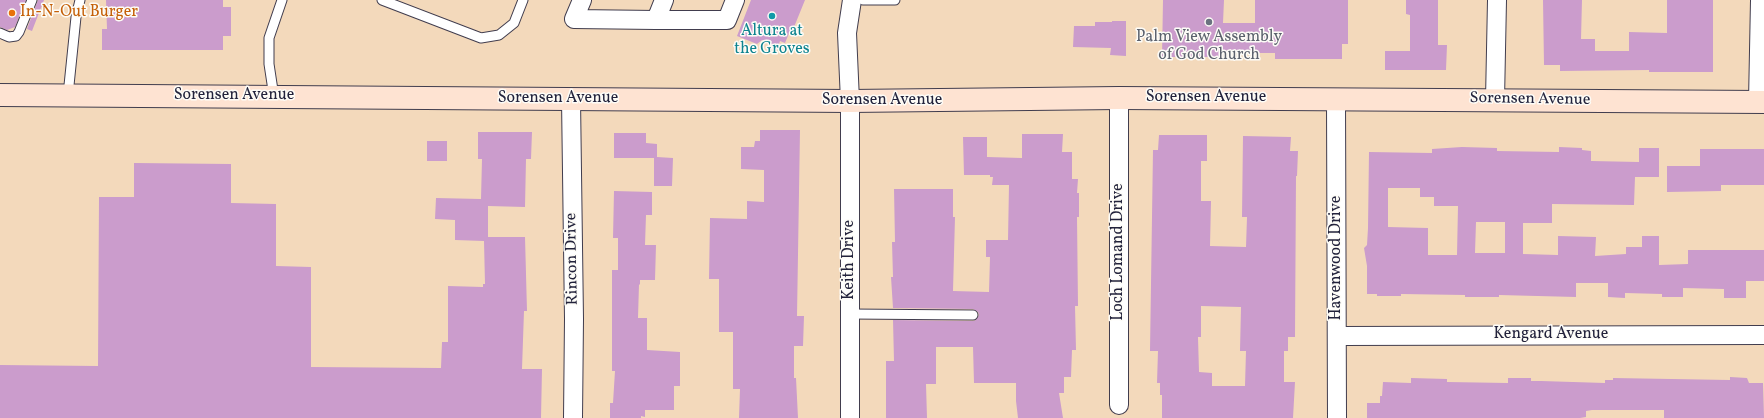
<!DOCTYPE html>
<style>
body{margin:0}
canvas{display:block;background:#f3d9bb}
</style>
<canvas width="1764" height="418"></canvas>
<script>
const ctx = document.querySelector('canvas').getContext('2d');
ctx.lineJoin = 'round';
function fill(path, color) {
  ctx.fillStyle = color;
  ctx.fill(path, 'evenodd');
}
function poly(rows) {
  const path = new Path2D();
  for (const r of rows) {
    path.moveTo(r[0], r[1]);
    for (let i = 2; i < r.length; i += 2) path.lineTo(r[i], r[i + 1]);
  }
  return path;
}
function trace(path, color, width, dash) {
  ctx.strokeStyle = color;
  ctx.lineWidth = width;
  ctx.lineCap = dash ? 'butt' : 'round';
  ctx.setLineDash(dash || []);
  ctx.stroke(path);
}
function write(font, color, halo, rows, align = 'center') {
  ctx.font = font + ' Vollkorn,serif';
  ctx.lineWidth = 3;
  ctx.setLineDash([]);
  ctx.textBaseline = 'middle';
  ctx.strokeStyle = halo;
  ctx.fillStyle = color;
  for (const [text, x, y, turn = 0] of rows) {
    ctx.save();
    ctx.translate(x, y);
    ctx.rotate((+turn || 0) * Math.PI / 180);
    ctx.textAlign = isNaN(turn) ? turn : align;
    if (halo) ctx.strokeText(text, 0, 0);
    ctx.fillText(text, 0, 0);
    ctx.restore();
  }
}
fill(poly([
 [0,0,26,0,15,27,7,30,0,27],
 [38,0,44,0,32,31,27,29],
 [106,0,223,0,223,7,231,7,231,36,223,36,223,50,102,50,102,29,107,29],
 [751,0,805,0,792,32,790,31,785,43,780,41,778,47,762,40,757,44,737,36],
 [1163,0,1224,0,1223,23,1255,23,1255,0,1348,0,1348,44,1342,44,1342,59,1275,59,1275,53,1223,53,1223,57,1162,57],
 [1406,0,1438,0,1438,45,1447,45,1446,70,1385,70,1385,51,1410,51,1410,15,1406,14],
 [1543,0,1582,0,1581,39,1595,39,1595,51,1629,51,1629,32,1667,33,1667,0,1713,0,1713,72,1649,72,1649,70,1560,71,1560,65,1544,65],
 [1112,21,1126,21,1126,56,1110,55,1111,48,1073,47,1074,26,1095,26,1095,22,1112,22],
 [760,130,800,130,797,316,804,316,803,346,794,346,794,378,796,378,798,418,739,418,740,389,733,389,733,332,719,332,719,279,709,279,710,218,747,219,747,201,764,202,764,170,741,169,741,147,754,147,755,141,760,141],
 [478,132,532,132,531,159,526,159,525,207,488,206,488,237,525,237,527,311,524,311,522,369,542,369,541,418,0,418,0,365,98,366,99,197,134,197,134,163,231,164,231,203,276,204,276,266,311,267,311,367,441,368,442,342,448,342,448,286,483,287,483,284,485,284,484,241,455,240,455,220,435,219,436,198,481,199,482,159,478,159],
 [614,133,646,133,646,143,657,144,657,157,673,158,672,186,654,186,654,158,614,158],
 [1022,134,1063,134,1062,152,1072,152,1072,179,1078,179,1077,193,1079,193,1079,217,1077,217,1078,306,1075,306,1076,350,1072,350,1071,377,1064,377,1064,393,1059,393,1063,418,1018,418,1016,401,1016,383,974,383,973,347,936,347,936,384,926,384,927,418,886,418,886,361,894,361,893,320,973,321,976,320,979,315,978,312,973,309,893,308,891,277,893,277,892,242,895,242,894,189,953,189,953,217,955,217,953,291,989,292,990,257,986,257,986,240,1008,240,1009,185,992,185,993,177,990,177,990,175,964,175,963,137,987,137,987,157,1022,158],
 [1159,135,1207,135,1207,161,1201,161,1201,201,1211,201,1210,246,1246,247,1247,217,1242,217,1243,136,1291,137,1290,151,1298,151,1297,176,1296,176,1295,337,1288,337,1288,351,1284,351,1284,382,1295,382,1293,418,1162,418,1162,395,1160,395,1160,383,1157,383,1158,351,1150,351,1153,150,1158,150],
 [1201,306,1241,307,1240,351,1246,351,1245,386,1212,386,1212,373,1199,372,1198,337,1201,337],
 [427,141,447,141,447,161,427,161],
 [1462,147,1497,148,1497,151,1559,152,1559,147,1582,148,1582,150,1591,151,1591,161,1639,162,1639,148,1659,148,1659,177,1635,177,1634,205,1552,204,1552,223,1523,223,1523,254,1558,255,1558,236,1596,237,1595,256,1626,254,1626,247,1642,247,1642,236,1659,236,1659,265,1688,264,1688,250,1764,250,1764,281,1746,281,1746,298,1724,298,1724,289,1683,288,1683,297,1662,297,1662,294,1625,293,1625,298,1608,297,1608,283,1576,283,1576,297,1499,295,1499,297,1465,297,1465,295,1401,294,1401,296,1377,296,1377,294,1367,294,1367,266,1364,248,1367,245,1368,228,1369,152,1432,153,1432,149],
 [1388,188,1420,188,1420,197,1434,197,1434,206,1458,206,1457,255,1428,255,1428,228,1388,227],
 [1476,222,1505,222,1505,253,1475,253],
 [1700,149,1764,149,1764,185,1721,185,1721,191,1667,192,1667,166,1700,166],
 [614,191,652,192,652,215,646,215,645,245,656,245,655,280,640,280,640,285,639,284,638,318,647,318,647,350,680,352,680,386,674,386,674,410,645,410,645,417,641,416,641,418,610,418,610,403,613,403,615,371,612,371,612,270,618,270,618,238,613,238],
 [1730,377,1747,378,1749,383,1763,383,1764,418,1664,418,1664,410,1592,410,1586,411,1586,417,1580,418,1367,418,1367,403,1380,403,1380,396,1382,396,1383,382,1411,383,1411,378,1447,379,1447,382,1508,383,1508,378,1531,378,1531,381,1541,381,1605,383,1605,380,1613,380,1613,378,1730,380]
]), '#cb9ccc');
const lane = poly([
 [382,0,481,38,499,35,514,23,523,0],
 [863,0,895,0],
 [0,33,9,37,16,36,19,32,32,0],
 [68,95,76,17,80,0],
 [274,97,269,64,269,38,282,0],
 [850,314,973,315]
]);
const street = poly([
 [582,0,574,19,656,20],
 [664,0,656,20,727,20,735,0],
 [571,99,574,319,573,418],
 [1336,99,1337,418],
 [1495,100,1497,0],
 [1758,102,1760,0],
 [1338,336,1764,335],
 [1119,405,1119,98],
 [850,418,850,101,847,33,852,0]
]);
const secondary = poly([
 [0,95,850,101,1119,98,1764,102]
]);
trace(lane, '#413d4e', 11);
trace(street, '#413d4e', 20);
trace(secondary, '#413d4e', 24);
trace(lane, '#fff', 9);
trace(street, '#fff', 18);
trace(secondary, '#fee3d2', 22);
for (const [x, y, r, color] of [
 [12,13,4,"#e8710a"],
 [772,16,4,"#0f9aa8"],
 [1209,22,4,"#6b7280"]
]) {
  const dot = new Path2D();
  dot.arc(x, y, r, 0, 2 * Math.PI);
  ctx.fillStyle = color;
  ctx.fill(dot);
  trace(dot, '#fdfcf7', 1.5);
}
write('16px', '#c56008', '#fdfcf7', [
 ["In-N-Out Burger",20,13]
], 'left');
write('16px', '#0d838f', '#fdfcf7', [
 ["Altura at",772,32],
 ["the Groves",772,50]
]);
write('16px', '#5b616d', '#fdfcf7', [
 ["Palm View Assembly",1209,38],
 ["of God Church",1209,56]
]);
write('16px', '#22223b', '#fdfcf7', [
 ["Sorensen Avenue",234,96],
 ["Sorensen Avenue",1206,98],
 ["Sorensen Avenue",558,99],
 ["Sorensen Avenue",1530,100,1],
 ["Sorensen Avenue",882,101],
 ["Loch Lomand Drive",1119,252,-90],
 ["Havenwood Drive",1337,258,-90],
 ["Rincon Drive",573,259,-91],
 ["Keith Drive",850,260,-90],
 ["Kengard Avenue",1551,335]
]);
</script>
